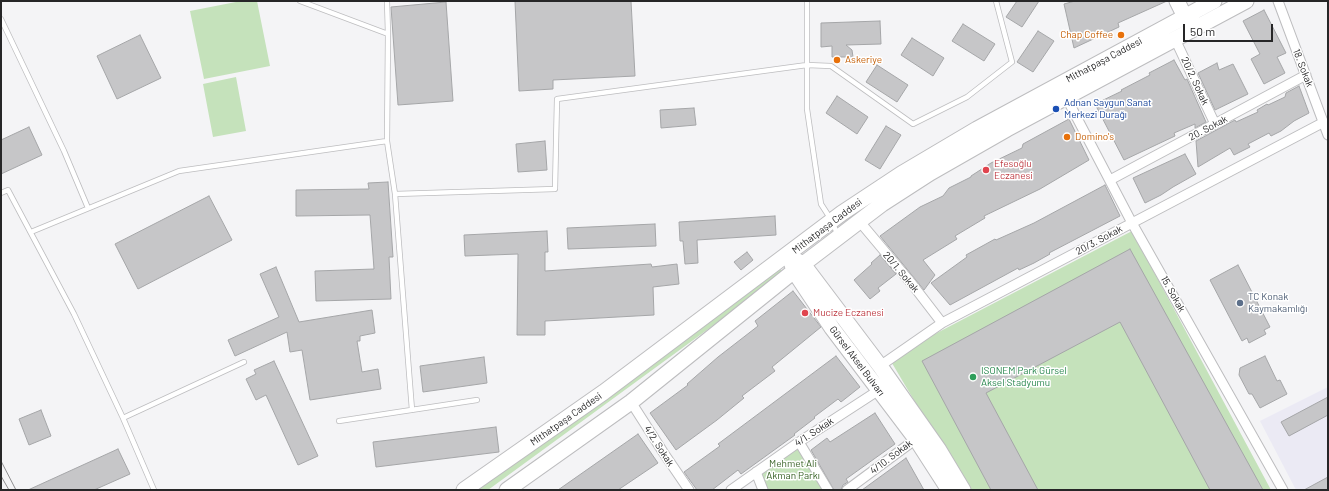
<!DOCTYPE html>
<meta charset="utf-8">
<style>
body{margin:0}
#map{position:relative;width:1329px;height:491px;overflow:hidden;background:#f4f4f6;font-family:Barlow,sans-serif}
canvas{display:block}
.frame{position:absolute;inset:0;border:2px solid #262627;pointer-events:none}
.scale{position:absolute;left:1183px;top:24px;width:90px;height:18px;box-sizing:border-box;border:2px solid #262627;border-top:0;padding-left:5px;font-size:12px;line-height:14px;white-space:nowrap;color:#262627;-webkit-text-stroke:3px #fff;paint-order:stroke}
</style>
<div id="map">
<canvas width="1329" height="491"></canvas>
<div class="frame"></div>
<div class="scale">50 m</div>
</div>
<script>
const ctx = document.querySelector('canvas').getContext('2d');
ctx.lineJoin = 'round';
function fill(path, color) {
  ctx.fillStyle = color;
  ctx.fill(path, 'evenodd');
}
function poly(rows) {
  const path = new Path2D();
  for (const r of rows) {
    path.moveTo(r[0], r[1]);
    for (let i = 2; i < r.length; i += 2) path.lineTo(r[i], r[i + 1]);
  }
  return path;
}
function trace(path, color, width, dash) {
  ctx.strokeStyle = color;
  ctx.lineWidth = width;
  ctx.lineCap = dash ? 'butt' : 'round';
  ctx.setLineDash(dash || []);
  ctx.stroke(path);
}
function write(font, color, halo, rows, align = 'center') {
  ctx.font = font + ' Barlow,sans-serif';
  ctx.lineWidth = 3;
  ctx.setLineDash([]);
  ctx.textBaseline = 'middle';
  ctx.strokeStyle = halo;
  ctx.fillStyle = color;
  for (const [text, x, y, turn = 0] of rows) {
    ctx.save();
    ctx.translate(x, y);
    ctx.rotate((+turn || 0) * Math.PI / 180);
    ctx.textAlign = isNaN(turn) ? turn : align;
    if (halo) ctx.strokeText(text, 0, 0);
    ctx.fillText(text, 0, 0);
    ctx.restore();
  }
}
fill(poly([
 [1328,387,1328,490,1296,490,1260,421]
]), '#ebeaf4');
fill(poly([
 [241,1,257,1,270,66,204,79,190,11],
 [236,77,246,131,213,137,203,84],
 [1132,231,1271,490,967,490,889,358],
 [778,268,785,273,488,490,477,490],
 [799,442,828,490,763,490,756,472]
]), '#c5e2bb');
const building = poly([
 [515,1,631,1,635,76,553,80,553,89,519,91,515,1],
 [1017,1,1039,1,1022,27,1006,17,1017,1],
 [1075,1,1167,1,1118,23,1119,27,1074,48,1064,4,1075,1],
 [446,2,453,101,398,105,391,7,446,2],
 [1264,10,1286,53,1277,57,1285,73,1264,84,1251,59,1260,54,1243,21,1264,10],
 [880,21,881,44,846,45,852,50,853,57,832,57,832,46,821,47,821,23,880,21],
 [963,24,995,44,984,61,952,41,963,24],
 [1038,31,1054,41,1033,72,1017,62,1038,31],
 [140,35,161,78,117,99,97,56,140,35],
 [912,38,944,58,933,76,901,55,912,38],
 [1174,60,1185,80,1187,79,1206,122,1195,128,1195,124,1174,133,1175,136,1124,160,1095,104,1122,91,1121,90,1150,75,1149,73,1174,60],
 [1217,63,1219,70,1233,64,1248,94,1215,110,1198,73,1217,63],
 [877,65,908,85,897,102,866,82,877,65],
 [1299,86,1309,113,1294,121,1281,131,1271,136,1269,133,1248,144,1250,147,1234,155,1230,148,1198,167,1196,141,1235,120,1236,122,1258,112,1257,110,1267,104,1268,105,1285,97,1286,93,1299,86],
 [837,96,868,117,857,134,826,113,837,96],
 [694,108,696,125,661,128,660,110,694,108],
 [1069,119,1089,160,1040,189,984,216,985,218,955,236,957,239,923,260,935,275,924,290,880,236,920,207,943,196,949,188,971,177,971,176,991,163,1022,148,1023,144,1069,119],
 [886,126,901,135,880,169,865,160,886,126],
 [29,127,42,155,1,174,1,140,29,127],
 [545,141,547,170,518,172,516,144,545,141],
 [1185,154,1196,174,1173,187,1161,195,1145,203,1133,178,1185,154],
 [388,182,393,257,389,257,391,299,316,301,315,271,374,269,370,215,296,216,296,190,369,189,368,183,388,182],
 [1105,185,1120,216,1049,253,1050,254,1034,263,1019,270,1018,268,950,305,931,283,967,257,966,255,995,239,996,240,1034,223,1105,185],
 [209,196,232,240,138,289,115,244,209,196],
 [775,216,776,235,697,240,698,263,685,264,683,241,680,241,679,222,775,216],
 [655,224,656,246,568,249,567,228,655,224],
 [547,231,548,252,545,252,545,271,651,264,652,267,677,264,679,284,653,287,654,315,545,321,545,335,517,335,518,254,465,256,464,235,547,231],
 [1130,249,1263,490,1210,490,1120,322,986,393,1038,490,991,490,922,361,1130,249],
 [747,252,753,260,741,270,734,262,747,252],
 [880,255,896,274,878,288,880,291,870,299,854,280,872,264,871,263,880,255],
 [1238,265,1270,327,1264,330,1266,334,1249,343,1247,338,1242,341,1210,280,1238,265],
 [276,267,299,322,372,310,375,333,360,336,360,341,357,341,362,372,378,369,381,389,310,400,302,350,290,352,287,332,235,356,228,340,279,317,260,274,276,267],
 [793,291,821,327,772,367,775,371,742,396,744,398,717,420,676,450,650,413,688,385,687,384,718,357,758,326,755,321,793,291],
 [836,356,860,387,841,402,838,399,814,417,815,418,794,434,795,435,741,474,738,470,712,490,697,490,684,472,720,446,718,444,836,356],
 [1265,356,1277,381,1280,380,1287,394,1260,408,1252,394,1249,394,1239,375,1240,368,1265,356],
 [484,357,487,383,423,392,420,366,484,357],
 [274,361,318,456,298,465,266,395,256,400,246,379,256,374,254,370,274,361],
 [1328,397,1328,415,1289,436,1281,422,1328,397],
 [41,410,51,436,29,445,19,419,41,410],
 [875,413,895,444,846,479,848,482,843,485,841,490,834,490,811,450,827,438,830,442,875,413],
 [496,427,499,452,376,467,373,442,496,427],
 [638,434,658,463,618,490,558,490,638,434],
 [118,449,130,474,94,490,28,490,118,449],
 [906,458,924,490,862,490,906,458],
 [1328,477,1328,490,1304,490,1328,477]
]);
fill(building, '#c6c6c8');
trace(building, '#a5a6a8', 1);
const lane = poly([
 [300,1,388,34],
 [387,1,388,34,387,141,395,194,412,410],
 [807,1,807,109,821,204,832,221,836,231,836,234],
 [1,19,64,151,88,208],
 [1,193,8,190,74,314,123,418,154,490],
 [395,194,555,189,557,99,807,65,831,66,913,124,967,97,1012,62,996,1],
 [31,232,179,171,387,141],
 [123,418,244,362],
 [339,421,477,400]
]);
const street = poly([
 [1278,1,1328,135],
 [1175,39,1215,124],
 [1066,97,1132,223,1283,490],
 [1110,180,1306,75],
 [860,222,912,284,942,323],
 [880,366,942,323,1324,122],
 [631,402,663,452,689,490],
 [799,442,828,490],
 [756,472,763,490],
 [731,490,799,442,879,390],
 [847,490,916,439]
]);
const primary = poly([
 [1177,1,1185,17,1193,21],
 [794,259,803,264,880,366,939,450,963,490],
 [791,261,794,271,832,328,916,439,949,490],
 [464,490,604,392,842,213,901,174,977,129,1214,1],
 [507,490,631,402,794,271,882,204,930,173,1007,129,1246,1]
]);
trace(lane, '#bdbdbf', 6);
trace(street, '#bdbdbf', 11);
trace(primary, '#bdbdbf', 17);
trace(lane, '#fff', 4.5);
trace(street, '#fff', 9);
trace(primary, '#fff', 15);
trace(poly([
 [1,461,16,490],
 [1,476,9,490]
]), '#8f8f91', 1);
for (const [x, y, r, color] of [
 [1121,35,4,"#e8710a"],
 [837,60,4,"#e8710a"],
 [1056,109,4,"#1a4fb4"],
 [1067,137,4,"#e8710a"],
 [986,170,4,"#e0444e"],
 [1240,303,4,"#5c6f8a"],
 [805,313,4,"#e0444e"],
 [973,377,4,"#2e9e5b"]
]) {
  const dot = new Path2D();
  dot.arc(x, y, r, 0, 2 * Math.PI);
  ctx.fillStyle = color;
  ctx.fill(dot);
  trace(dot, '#fff', 1.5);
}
write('10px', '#c56008', '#fff', [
 ["Chap Coffee",1113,35,"right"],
 ["Askeriye",845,60],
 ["Domino's",1075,137]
], 'left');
write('10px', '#262627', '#fff', [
 ["Mithatpaşa Caddesi",1104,60,-28],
 ["18. Sokak",1303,68,69],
 ["20/2. Sokak",1195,81,65],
 ["20. Sokak",1208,128,-28],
 ["Mithatpaşa Caddesi",827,226,-37],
 ["20/3. Sokak",1099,240,-28],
 ["20/1. Sokak",901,272,50],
 ["15. Sokak",1173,294,61],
 ["Gürsel Aksel Bulvarı",857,361,53],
 ["Mithatpaşa Caddesi",566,419,-35],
 ["4/1. Sokak",814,432,-33],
 ["4/2. Sokak",659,446,57],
 ["4/10. Sokak",891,457,-37]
]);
write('10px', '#164399', '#fff', [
 ["Adnan Saygun Sanat",1064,103],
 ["Merkezi Durağı",1064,115]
], 'left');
write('10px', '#be3a42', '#fff', [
 ["Efesoğlu",994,164],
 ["Eczanesi",994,176],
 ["Mucize Eczanesi",813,313]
], 'left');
write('10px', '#4e5e75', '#fff', [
 ["TC Konak",1248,297],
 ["Kaymakamlığı",1248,309]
], 'left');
write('10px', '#27864d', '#fff', [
 ["ISONEM Park Gürsel",981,371],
 ["Aksel Stadyumu",981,383]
], 'left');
write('10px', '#366024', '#fff', [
 ["Mehmet Ali",793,464],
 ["Akman Parkı",793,476]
]);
</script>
